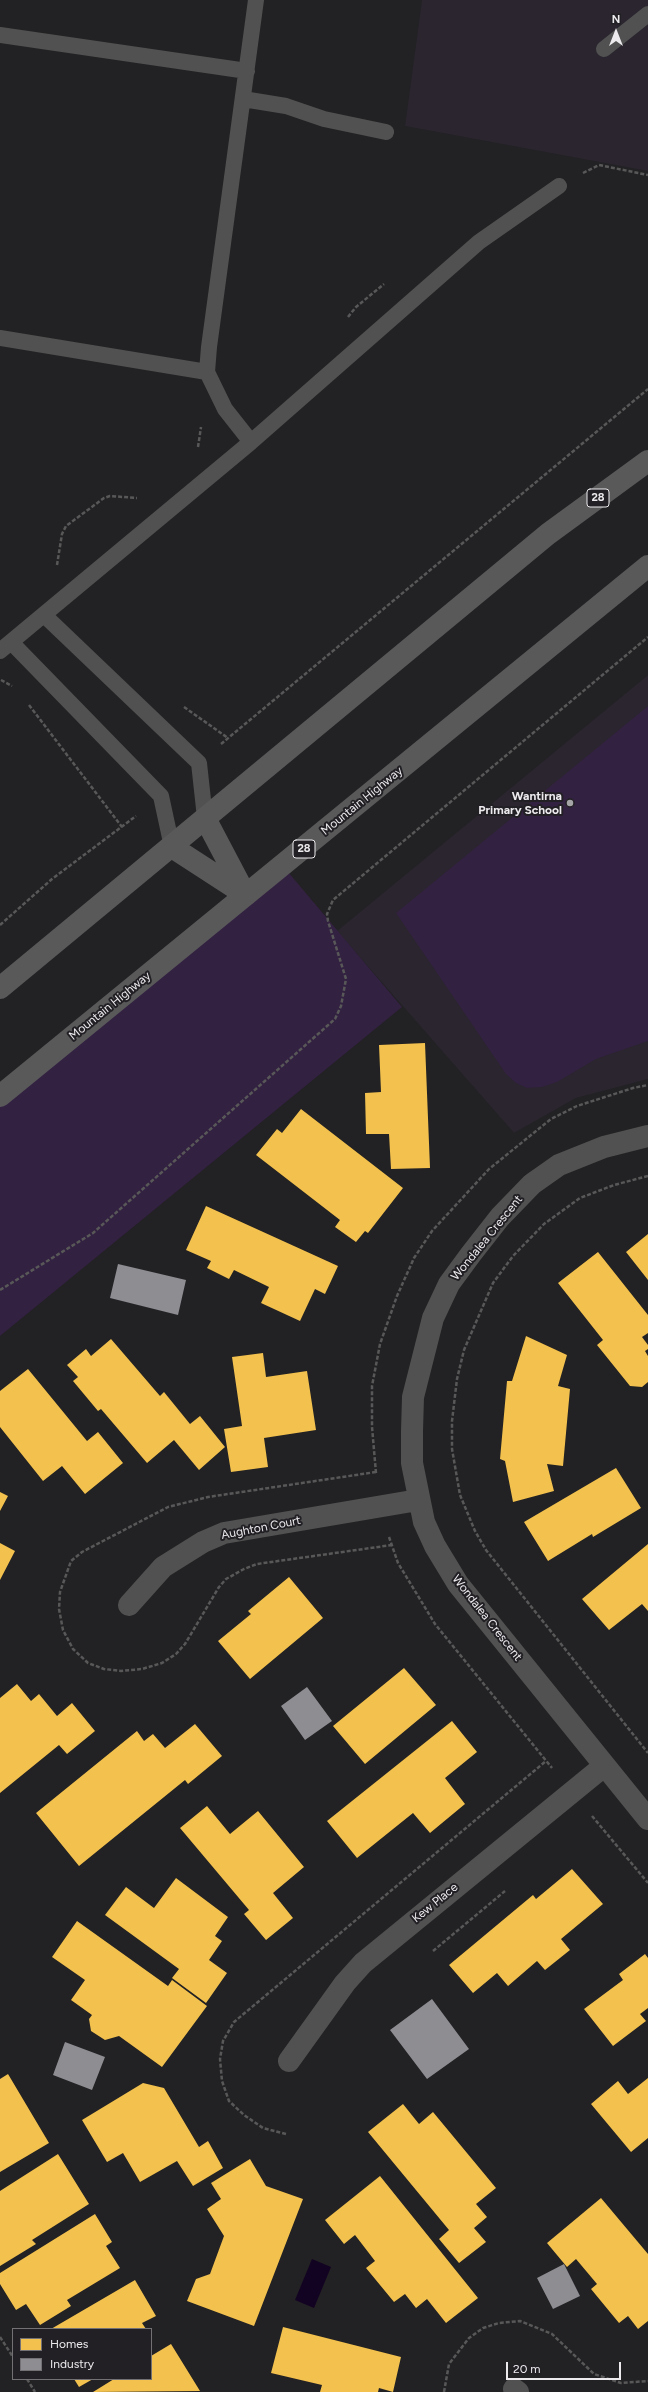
<!DOCTYPE html>
<style>
body{margin:0}
#map{position:relative;width:648px;height:2392px;overflow:hidden;background:#222123;font-family:Figtree,sans-serif}
canvas{display:block}
.legend{position:absolute;left:12px;top:2328px;width:140px;height:52px;box-sizing:border-box;background:#222024;border:1px solid #737174;margin:0;padding:5px 7px;list-style:none;font-size:12px;color:#eceaed}
.legend li{display:flex;align-items:center;gap:8px;height:20px}
.legend b{width:20px;border:1px solid #737174}
.north{position:absolute;left:596px;top:12px;width:40px;height:40px;-webkit-text-stroke:3px #222024;paint-order:stroke;rotate:0deg;font-size:11px;font-weight:700;line-height:16px;text-align:center;color:#eceaed}
.north::after{content:'';display:block;margin:auto;width:14px;height:18px;background:#eceaed;clip-path:polygon(50% 0,100% 100%,50% 72%,0 100%)}
.scale{position:absolute;left:506px;top:2362px;width:115px;height:18px;box-sizing:border-box;border:2px solid #eceaed;border-top:0;padding-left:5px;font-size:12px;line-height:14px;white-space:nowrap;color:#eceaed;-webkit-text-stroke:3px #222024;paint-order:stroke}
</style>
<div id="map">
<canvas width="648" height="2392"></canvas>
<ul class="legend">
<li><b style="height:11px;background:#f2c14e"></b>Homes</li>
<li><b style="height:11px;background:#8d8d92"></b>Industry</li>
</ul>
<div class="north">N</div>
<div class="scale">20 m</div>
</div>
<script>
const ctx = document.querySelector('canvas').getContext('2d');
ctx.lineJoin = 'round';
function fill(path, color) {
  ctx.fillStyle = color;
  ctx.fill(path, 'evenodd');
}
function poly(rows) {
  const path = new Path2D();
  for (const r of rows) {
    path.moveTo(r[0], r[1]);
    for (let i = 2; i < r.length; i += 2) path.lineTo(r[i], r[i + 1]);
  }
  return path;
}
function trace(path, color, width, dash) {
  ctx.strokeStyle = color;
  ctx.lineWidth = width;
  ctx.lineCap = dash ? 'butt' : 'round';
  ctx.setLineDash(dash || []);
  ctx.stroke(path);
}
function write(font, color, halo, rows, align = 'center') {
  ctx.font = font + ' Figtree,sans-serif';
  ctx.lineWidth = 4;
  ctx.setLineDash([]);
  ctx.textBaseline = 'middle';
  ctx.strokeStyle = halo;
  ctx.fillStyle = color;
  for (const [text, x, y, turn = 0] of rows) {
    ctx.save();
    ctx.translate(x, y);
    ctx.rotate((+turn || 0) * Math.PI / 180);
    ctx.textAlign = isNaN(turn) ? turn : align;
    if (halo) ctx.strokeText(text, 0, 0);
    ctx.fillText(text, 0, 0);
    ctx.restore();
  }
}
fill(poly([
 [422,0,648,0,648,171,405,126],
 [648,675,648,1079,576,1098,514,1133,337,931]
]), '#2a252e');
fill(poly([
 [648,706,648,1041,596,1059,557,1082,542,1087,527,1088,516,1083,506,1074,396,913],
 [283,866,402,1007,0,1336,0,1096]
]), '#322140');
fill(poly([
 [312,2259,331,2267,314,2308,295,2300]
]), '#130322');
fill(poly([
 [425,1043,430,1168,391,1169,389,1134,366,1134,365,1093,381,1092,379,1045],
 [301,1109,403,1188,368,1233,365,1231,356,1242,335,1227,340,1220,256,1155,277,1129,282,1133],
 [206,1206,338,1266,325,1294,315,1289,300,1321,261,1303,269,1287,234,1270,229,1279,207,1268,211,1261,186,1250],
 [648,1234,648,1280,626,1252],
 [598,1252,648,1315,648,1333,642,1337,648,1345,648,1349,645,1351,648,1356,648,1382,642,1387,630,1386,597,1345,603,1340,558,1283],
 [526,1336,567,1355,558,1386,570,1389,563,1466,547,1464,554,1491,513,1502,505,1461,500,1459,507,1381,512,1381],
 [111,1339,160,1396,164,1392,190,1424,200,1416,225,1447,199,1470,174,1440,147,1463,101,1409,98,1411,73,1381,78,1377,67,1365,86,1349,91,1356],
 [263,1353,266,1377,307,1371,316,1430,264,1438,268,1467,231,1472,224,1429,242,1426,232,1357],
 [28,1369,87,1441,98,1432,123,1463,85,1494,62,1466,43,1481,0,1427,0,1391],
 [616,1468,641,1508,593,1537,592,1534,548,1561,524,1522],
 [0,1492,8,1496,0,1511],
 [0,1543,15,1551,0,1580],
 [648,1544,648,1611,642,1604,609,1630,582,1599],
 [289,1577,323,1618,250,1679,218,1641,251,1614,248,1611],
 [404,1668,436,1705,365,1764,333,1726],
 [17,1684,31,1701,39,1694,57,1716,72,1703,95,1731,67,1754,59,1745,0,1793,0,1698],
 [452,1721,477,1752,445,1778,465,1804,430,1833,413,1813,357,1858,327,1821],
 [195,1724,222,1756,188,1784,185,1780,79,1866,36,1813,137,1731,144,1741,153,1734,165,1748],
 [207,1806,230,1834,258,1811,304,1867,273,1893,293,1918,266,1940,244,1914,249,1910,180,1828],
 [572,1869,603,1904,561,1939,570,1950,545,1970,537,1961,508,1986,497,1973,473,1993,449,1965,533,1895,536,1899],
 [176,1878,228,1917,215,1936,222,1941,209,1960,227,1973,206,2003,172,1978,179,1969,105,1915,126,1887,154,1908],
 [77,1921,168,1986,172,1980,207,2006,162,2067,119,2036,105,2040,91,2031,89,2019,92,2015,71,2000,85,1980,52,1957],
 [645,1954,648,1958,648,2008,640,2014,646,2021,613,2046,584,2009,623,1980,619,1974],
 [8,2074,49,2143,0,2172,0,2079],
 [648,2078,648,2138,631,2152,591,2104,618,2081,628,2094],
 [143,2083,164,2088,199,2147,208,2141,223,2168,193,2186,177,2161,140,2182,123,2153,107,2162,82,2120],
 [403,2104,419,2124,433,2112,496,2188,476,2204,487,2217,474,2228,486,2242,459,2263,439,2239,449,2230,368,2132],
 [58,2154,89,2204,32,2240,36,2244,0,2266,0,2191],
 [250,2159,266,2186,303,2199,254,2326,187,2301,196,2279,210,2274,224,2236,207,2209,221,2199,211,2183],
 [380,2176,478,2298,446,2323,427,2299,416,2308,405,2294,394,2302,366,2268,375,2261,355,2235,344,2244,325,2220],
 [601,2198,648,2254,648,2321,638,2329,628,2316,619,2323,591,2289,597,2284,576,2259,567,2267,547,2243],
 [95,2214,112,2242,106,2246,120,2268,67,2300,71,2306,40,2325,26,2304,16,2310,0,2284,0,2273],
 [135,2280,156,2316,142,2323,146,2329,51,2329],
 [283,2327,401,2357,393,2392,379,2388,378,2392,320,2392,322,2385,271,2373],
 [171,2344,200,2391,93,2392,114,2379,151,2379,151,2356],
 [74,2379,93,2379,79,2387]
]), '#f2c14e');
fill(poly([
 [118,1264,186,1280,178,1315,110,1298],
 [307,1687,332,1721,305,1740,281,1706],
 [432,1999,469,2049,427,2079,390,2030],
 [65,2042,105,2057,92,2090,53,2075],
 [564,2264,580,2296,553,2309,537,2278]
]), '#8d8d92');
trace(poly([
 [583,173,599,165,648,175],
 [348,317,356,307,384,284],
 [198,447,201,427],
 [57,565,62,534,66,526,104,498,110,496,137,498],
 [1,680,12,686],
 [29,705,122,827],
 [184,707,228,738],
 [221,744,648,389],
 [0,925,52,879,136,816],
 [648,1176,614,1185,580,1198,544,1224,513,1256,493,1283,464,1350,457,1379,452,1421,452,1449,460,1495,475,1531,486,1550,648,1753],
 [0,1290,93,1233,335,1019,341,1006,346,979,328,921,327,914,333,900,648,637],
 [376,1472,208,1497,168,1507,82,1552,71,1561,60,1592,59,1609,63,1630,73,1649,88,1663,104,1669,121,1671,142,1669,162,1663,176,1654,185,1644,219,1587,226,1579,244,1569,257,1564,392,1545],
 [376,1473,372,1427,372,1386,380,1344,397,1296,414,1258,432,1231,489,1169,551,1119,577,1106,633,1088,648,1085],
 [389,1537,398,1563,435,1624,552,1768],
 [592,1816,648,1883],
 [433,1951,505,1891],
 [286,2134,263,2128,244,2115,229,2101,222,2081,220,2059,223,2041,234,2022,546,1761],
 [0,2337,13,2357],
 [27,2379,35,2392],
 [444,2392,449,2364,469,2338,483,2328,499,2323,520,2321,552,2334,594,2374,621,2383,648,2381]
]), '#595859', 2.5, [4, 2]);
trace(poly([
 [0,35,247,71],
 [604,49,648,14],
 [243,99,286,106,324,119,386,132],
 [0,338,207,372],
 [251,442,479,242,559,186],
 [44,615,199,763,205,818],
 [11,642,161,796,172,847],
 [0,651,251,442,225,409,207,372,209,347,256,0]
]), '#515151', 16);
trace(poly([
 [648,1136,604,1147,559,1165,532,1184,500,1217,471,1254,449,1284,433,1318,413,1397,412,1431,412,1463,424,1522,435,1546,458,1584,648,1819],
 [129,1605,163,1567,203,1542,224,1533,418,1500],
 [289,2061,345,1983,363,1963,604,1766],
 [514,2389,518,2392]
]), '#515151', 22);
trace(poly([
 [205,818,245,894],
 [172,847,246,895],
 [0,988,548,534,648,461],
 [0,1096,648,566]
]), '#59595a', 22);
for (const [x, y, r, color] of [
 [570,803,4,"#a5a4a6"]
]) {
  const dot = new Path2D();
  dot.arc(x, y, r, 0, 2 * Math.PI);
  ctx.fillStyle = color;
  ctx.fill(dot);
  trace(dot, '#222024', 1.5);
}
for (const [x, y, w] of [
 [598,498,22],
 [304,849,22]
]) {
  const box = new Path2D();
  box.roundRect(x - w / 2, y - 9, w, 18, 3);
  ctx.fillStyle = '#222024';
  ctx.fill(box);
  trace(box, '#eceaed', 1);
}
write('bold 11px', '#eceaed', null, [
 ["28",598,498],
 ["28",304,849]
]);
write('bold 12px', '#eceaed', '#222024', [
 ["Wantirna",562,796],
 ["Primary School",562,810]
], 'right');
write('12px', '#eceaed', '#222024', [
 ["Mountain Highway",362,801,-39],
 ["Mountain Highway",110,1006,-39],
 ["Wondalea Crescent",487,1238,-51],
 ["Aughton Court",261,1528,-11],
 ["Wondalea Crescent",487,1618,52],
 ["Kew Place",435,1903,-39]
]);
</script>
